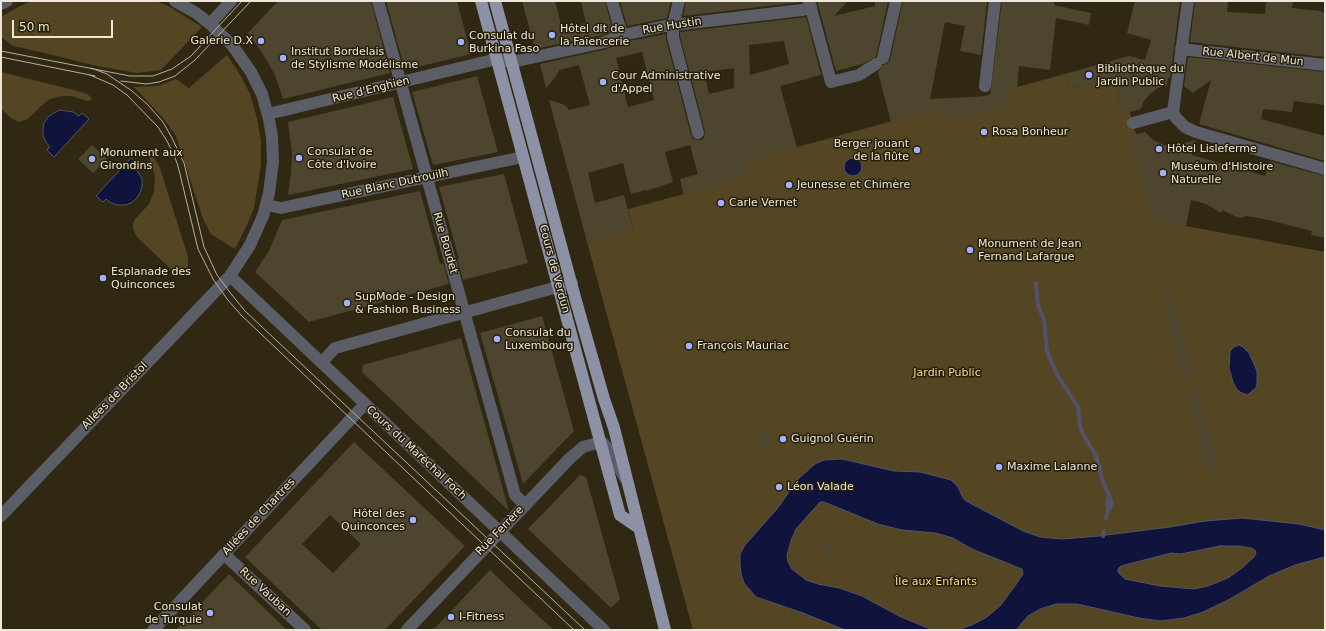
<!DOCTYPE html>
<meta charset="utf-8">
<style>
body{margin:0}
#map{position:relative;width:1326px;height:631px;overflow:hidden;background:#302813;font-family:"DejaVu Sans",sans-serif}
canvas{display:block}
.frame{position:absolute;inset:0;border:2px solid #ede8db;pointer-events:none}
.scale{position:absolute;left:12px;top:20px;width:101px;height:18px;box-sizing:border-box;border:2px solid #ede8db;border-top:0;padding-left:5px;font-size:12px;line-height:14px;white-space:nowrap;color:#ede8db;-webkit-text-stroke:3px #261e09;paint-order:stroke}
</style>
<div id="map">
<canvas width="1326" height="631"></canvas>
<div class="frame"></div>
<div class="scale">50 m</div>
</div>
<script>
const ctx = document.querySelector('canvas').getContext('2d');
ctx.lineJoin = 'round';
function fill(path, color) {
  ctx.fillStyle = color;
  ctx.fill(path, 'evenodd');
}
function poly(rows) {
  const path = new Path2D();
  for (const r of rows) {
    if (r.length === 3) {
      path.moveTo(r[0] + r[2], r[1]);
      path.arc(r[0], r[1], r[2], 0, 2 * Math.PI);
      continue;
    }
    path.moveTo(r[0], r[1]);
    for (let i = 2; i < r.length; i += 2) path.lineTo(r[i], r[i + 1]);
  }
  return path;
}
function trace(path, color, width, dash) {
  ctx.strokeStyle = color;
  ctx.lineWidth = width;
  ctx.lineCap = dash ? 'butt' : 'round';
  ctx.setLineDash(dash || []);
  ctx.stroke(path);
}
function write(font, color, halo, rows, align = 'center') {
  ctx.font = font + ' "DejaVu Sans",sans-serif';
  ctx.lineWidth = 3;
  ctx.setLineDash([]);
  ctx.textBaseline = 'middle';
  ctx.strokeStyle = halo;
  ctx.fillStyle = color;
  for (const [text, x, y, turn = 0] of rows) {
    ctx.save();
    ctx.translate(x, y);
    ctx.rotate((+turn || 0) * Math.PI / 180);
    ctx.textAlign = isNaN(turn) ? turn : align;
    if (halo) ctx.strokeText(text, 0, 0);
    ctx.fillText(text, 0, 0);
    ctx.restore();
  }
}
fill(poly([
 [32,1,156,1,168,6,202,27,161,70,137,73,97,66,41,52,13,46,1,37,1,17,18,7],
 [227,55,241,76,250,94,257,118,261,141,261,165,254,208,247,225,235,249,211,234,203,219,176,136,165,120,134,87,158,86,176,79,189,88],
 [1,72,74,90,87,94,91,97,92,99,88,101,71,96,62,96,50,99,41,106,28,119,19,122,11,118,1,109],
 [1065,74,1068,89,1113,77,1118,98,1125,112,1130,112,1134,129,1186,226,1325,252,1325,630,693,630,587,242,633,228,628,209,684,194,680,179],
 [152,154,160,168,188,257,188,268,186,270,182,273,177,273,174,272,137,237,133,229,133,223,135,219,149,204,154,192,155,177,149,156]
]), '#544622');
const water = poly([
 [60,110,73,112,79,116,82,113,89,119,54,157,47,150,50,147,46,142,43,136,43,129,44,123,48,117,54,113,60,110],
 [853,167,9],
 [131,158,138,164,135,168,139,173,142,179,142,186,140,193,136,199,131,203,125,205,118,205,111,203,106,199,103,202,96,196,131,158],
 [1239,345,1243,347,1249,353,1257,371,1257,383,1256,388,1247,395,1240,392,1236,388,1233,382,1229,368,1230,351,1234,347,1239,345],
 [842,459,894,471,920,472,947,479,951,480,958,487,963,498,966,501,1023,531,1040,537,1062,539,1099,536,1170,527,1205,521,1242,518,1299,524,1325,530,1325,557,1295,565,1269,576,1230,599,1203,612,1184,618,1160,621,1139,618,1077,604,1056,604,1040,609,1028,616,1016,630,957,630,972,625,987,617,1000,606,1015,586,1023,574,1022,569,972,549,953,538,935,533,902,530,878,524,824,502,820,502,796,529,792,538,787,555,788,562,792,569,806,580,818,584,839,588,862,596,901,617,933,630,845,630,803,613,756,597,744,583,741,574,740,564,740,554,745,545,777,509,799,478,815,464,824,460,842,459],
 [1220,546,1238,546,1251,548,1255,550,1256,553,1254,557,1242,568,1228,578,1208,586,1194,589,1160,586,1125,579,1118,572,1118,569,1121,566,1171,553,1181,554,1220,546]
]);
fill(water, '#10133b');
trace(water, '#52536b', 1);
trace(poly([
 [1036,283,1038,305,1044,320,1047,350,1050,359,1058,376,1078,407,1080,426,1083,434,1096,456,1103,481,1109,496,1107,502,1108,510,1106,518],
 [1108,510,1111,506,1111,502,1109,496],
 [1103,536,1104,531]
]), '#52536b', 4);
fill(poly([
 [278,1,371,1,390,73,283,99,275,75,263,54,248,33],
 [386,1,457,1,471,54,405,70],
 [522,1,555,1,562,28,586,23,581,1,605,1,613,31,603,35,535,49],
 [620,1,671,1,667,18,627,26],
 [686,1,802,1,802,2,683,16],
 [817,1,848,1,834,16,875,6,875,1,888,1,876,57,862,64,836,71],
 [903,1,987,1,981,55,960,51,965,26,945,22,930,99,990,96,1002,1,1054,1,1054,5,1091,13,1089,25,1056,18,1050,70,1019,66,1017,88,1008,90,1012,104,991,110,991,112,948,122,944,108,891,122,878,72,883,65,888,63,890,60],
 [1135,1,1180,1,1170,78,1168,77,1167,85,1158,88,1150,94,1143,102,1141,109,1127,113,1121,110,1113,77,1068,89,1065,74,1129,56,1145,60,1151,40,1127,33],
 [1195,1,1228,1,1227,12,1265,14,1266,1,1293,1,1292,8,1320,11,1325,13,1325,57,1190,42],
 [806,17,821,75,780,86,797,148,744,162,748,176,727,182,727,184,684,194,680,179,698,175,690,145,665,152,673,182,646,191,645,190,631,194,623,163,588,173,595,203,624,195,633,229,587,242,549,100,565,105,569,110,590,105,579,65,559,70,557,75,546,88,540,64,607,49,624,42,666,34,666,39,691,135,693,139,700,140,704,138,705,131,680,36,680,32],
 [784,41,789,64,750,75,749,45],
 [642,52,654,100,628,107,616,58],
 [734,68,734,88,709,94,704,72],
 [1188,57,1325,72,1325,105,1294,101,1292,112,1263,109,1261,119,1325,136,1325,161,1199,124,1211,80,1193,93,1184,86],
 [477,76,498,152,433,165,412,92],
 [393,97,413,169,288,195,291,172,292,153,288,122],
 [1145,132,1153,140,1164,145,1178,145,1196,140,1192,155,1265,176,1269,161,1325,176,1325,238,1311,235,1312,231,1269,220,1246,216,1241,218,1237,217,1222,210,1221,213,1206,204,1191,200,1186,226,1155,221,1150,214,1130,140,1133,135],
 [92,145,107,159,93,173,78,159],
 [504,174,528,263,463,280,457,259,459,259,439,187],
 [420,191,440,264,443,263,449,284,309,322,255,272,269,251,282,220],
 [1172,294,1174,302,1195,380,1182,375,1161,297],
 [542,316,574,431,523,484,480,333],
 [461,338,509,511,362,372,363,365],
 [1197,387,1220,472,1209,475,1188,397],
 [759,430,766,432,772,439,757,451,757,437],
 [354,442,465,546,385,630,322,630,245,557],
 [330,515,361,544,333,573,302,544],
 [580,475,586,477,620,599,611,608,528,529],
 [828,548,7],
 [490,570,538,616,554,630,433,630],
 [229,574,262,606,287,630,176,630]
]), '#4e452f');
trace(poly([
 [378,1,515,495,525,505],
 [612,1,622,35],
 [679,1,673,25,673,37,698,133],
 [809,1,831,82,859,75,876,64],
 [1188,1,1173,112,1176,118,1185,127,1196,132,1325,169],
 [1,4,7,1],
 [210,24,231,1],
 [1181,49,1325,65],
 [883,58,896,1],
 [985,86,995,1],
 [268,114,497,59,512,62,605,42,622,35,665,26,802,10,811,7],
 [1133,123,1173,112],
 [267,205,281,208,523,157],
 [230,276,604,630],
 [322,362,335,348,572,283],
 [1,516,230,276,250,245,263,216,269,193,273,162,272,137,269,119,262,94,251,72,232,45,210,24,196,13,175,1],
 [224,554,305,630],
 [153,630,365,404],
 [407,630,570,458,583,447,601,442,604,444,609,450,625,478]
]), '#5b5d67', 12);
trace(poly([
 [481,1,620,515,639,528],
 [495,1,576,301,604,399,614,428,665,630]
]), '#8c91a6', 12);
trace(poly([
 [1,51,130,76,153,76,172,69,191,56,242,1],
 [1,57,95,76],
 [91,68,107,74,132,91,147,104,163,122,172,138,184,163,204,247,217,275,232,295,245,311,585,630],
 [90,75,113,85,127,95,158,127,167,141,174,155,178,166,198,249,213,279,227,299,241,315,574,630],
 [121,81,146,84,159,82,175,76,195,60,251,1]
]), '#b5af9f', 1);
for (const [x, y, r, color] of [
 [552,35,4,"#a2b2fd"],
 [261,41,4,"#a2b2fd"],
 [461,42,4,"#a2b2fd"],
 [283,58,4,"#a2b2fd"],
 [1089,75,4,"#a2b2fd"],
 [603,82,4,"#a2b2fd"],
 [984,132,4,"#a2b2fd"],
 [1159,149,4,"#a2b2fd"],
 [917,150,4,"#a2b2fd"],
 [299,158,4,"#a2b2fd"],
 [92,159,4,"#a2b2fd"],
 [1163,173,4,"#a2b2fd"],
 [789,185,4,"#a2b2fd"],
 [721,203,4,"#a2b2fd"],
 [970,250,4,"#a2b2fd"],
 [103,278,4,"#a2b2fd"],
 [347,303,4,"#a2b2fd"],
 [497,339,4,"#a2b2fd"],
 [689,346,4,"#a2b2fd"],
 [783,439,4,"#a2b2fd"],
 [999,467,4,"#a2b2fd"],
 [779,487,4,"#a2b2fd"],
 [413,520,4,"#a2b2fd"],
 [210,613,4,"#a2b2fd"],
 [451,617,4,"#a2b2fd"]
]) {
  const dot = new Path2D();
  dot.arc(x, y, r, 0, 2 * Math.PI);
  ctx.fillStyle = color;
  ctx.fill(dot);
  trace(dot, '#261e09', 1.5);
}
write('11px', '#ede8db', '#261e09', [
 ["Rue Hustin",672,26,-9],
 ["Rue Albert de Mun",1253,57,6],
 ["Rue d'Enghien",371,90,-14],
 ["Rue Blanc Dutrouilh",395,184,-12],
 ["Rue Boudet",445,243,74],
 ["Cours de Verdun",554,269,75],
 ["Allées de Bristol",115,396,-46],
 ["Cours du Maréchal Foch",416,453,43],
 ["Allées de Chartres",259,517,-47],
 ["Rue Ferrère",500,531,-46],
 ["Rue Vauban",265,592,43]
]);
write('11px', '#ede8db', '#261e09', [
 ["Hôtel dit de",560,29],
 ["la Faïencerie",560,42],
 ["Consulat du",469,36],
 ["Burkina Faso",469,49],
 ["Galerie D.X",253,41,"right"],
 ["Institut Bordelais",291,52],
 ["de Stylisme Modélisme",291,65],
 ["Bibliothèque du",1097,69],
 ["Jardin Public",1097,82],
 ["Cour Administrative",611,76],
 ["d'Appel",611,89],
 ["Rosa Bonheur",992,132],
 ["Berger jouant",909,144,"right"],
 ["de la flûte",909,157,"right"],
 ["Hôtel Lisleferme",1167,149],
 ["Consulat de",307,152],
 ["Côte d'Ivoire",307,165],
 ["Monument aux",100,153],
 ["Girondins",100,166],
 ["Muséum d'Histoire",1171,167],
 ["Naturelle",1171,180],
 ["Jeunesse et Chimère",797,185],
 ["Carle Vernet",729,203],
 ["Monument de Jean",978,244],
 ["Fernand Lafargue",978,257],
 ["Esplanade des",111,272],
 ["Quinconces",111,285],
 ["SupMode - Design",355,297],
 ["& Fashion Business",355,310],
 ["Consulat du",505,333],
 ["Luxembourg",505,346],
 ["François Mauriac",697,346],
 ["Guignol Guérin",791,439],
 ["Maxime Lalanne",1007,467],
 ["Léon Valade",787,487],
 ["Hôtel des",405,514,"right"],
 ["Quinconces",405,527,"right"],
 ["Consulat",202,607,"right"],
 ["de Turquie",202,620,"right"],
 ["I-Fitness",459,617]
], 'left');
write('11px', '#fddb8b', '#261e09', [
 ["Jardin Public",947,373],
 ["Île aux Enfants",936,582]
]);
</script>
